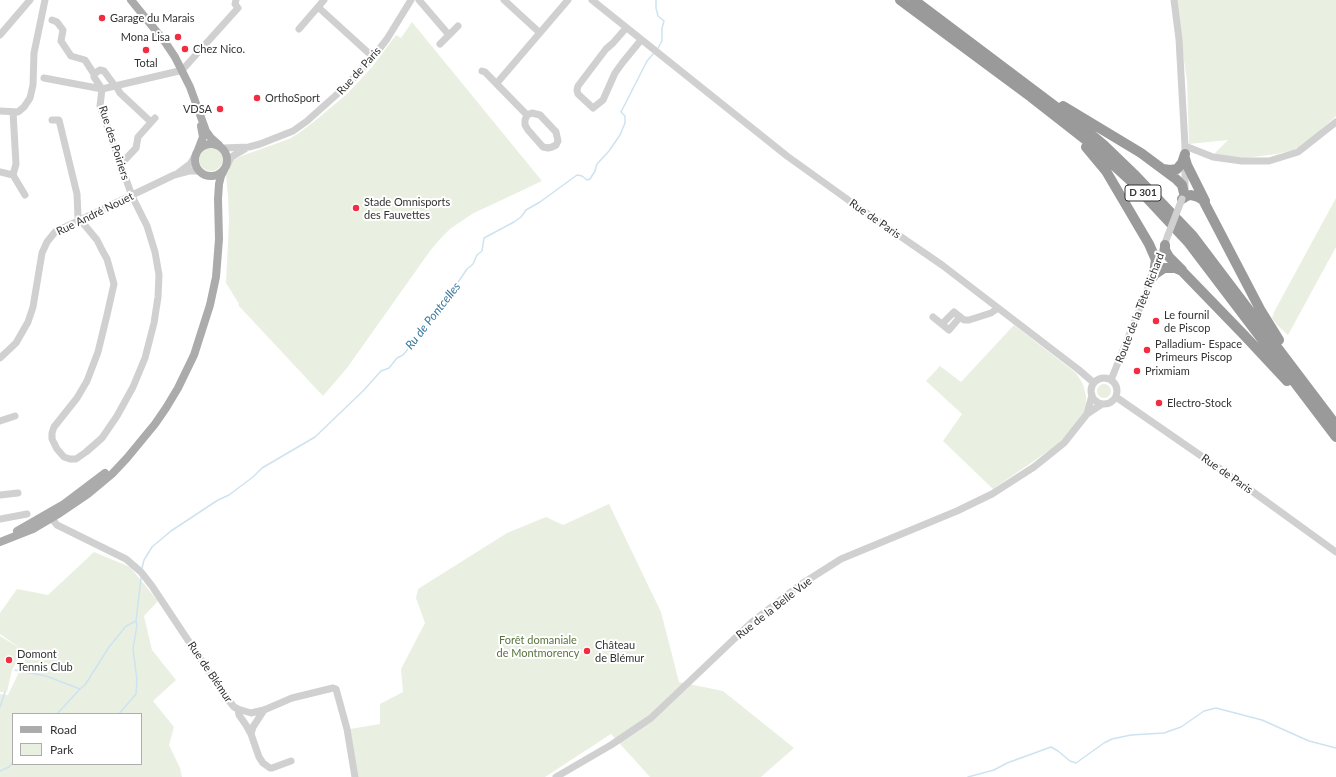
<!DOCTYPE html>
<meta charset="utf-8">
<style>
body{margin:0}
#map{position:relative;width:1336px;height:777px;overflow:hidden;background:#fff;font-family:Lato,sans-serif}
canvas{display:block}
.legend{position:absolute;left:12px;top:713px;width:130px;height:52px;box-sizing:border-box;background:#fff;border:1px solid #adadad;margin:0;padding:5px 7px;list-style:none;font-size:12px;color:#333}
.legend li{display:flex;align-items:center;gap:8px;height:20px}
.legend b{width:20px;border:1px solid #adadad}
</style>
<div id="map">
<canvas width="1336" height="777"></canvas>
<ul class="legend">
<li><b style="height:5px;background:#ababab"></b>Road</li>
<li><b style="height:11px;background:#e9f0e1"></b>Park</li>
</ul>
</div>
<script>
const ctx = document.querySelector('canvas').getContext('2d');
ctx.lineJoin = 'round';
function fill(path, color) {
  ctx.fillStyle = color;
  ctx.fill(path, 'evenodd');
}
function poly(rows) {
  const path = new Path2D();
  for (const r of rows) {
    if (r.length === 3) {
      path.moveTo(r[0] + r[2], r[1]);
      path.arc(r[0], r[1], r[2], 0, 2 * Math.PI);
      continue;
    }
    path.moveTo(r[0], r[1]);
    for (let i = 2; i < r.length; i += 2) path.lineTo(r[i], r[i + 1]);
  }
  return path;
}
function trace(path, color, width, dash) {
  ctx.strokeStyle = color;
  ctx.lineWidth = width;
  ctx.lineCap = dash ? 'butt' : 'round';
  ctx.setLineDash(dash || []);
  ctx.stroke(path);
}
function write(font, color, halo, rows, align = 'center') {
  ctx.font = font + ' Lato,sans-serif';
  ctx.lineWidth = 4;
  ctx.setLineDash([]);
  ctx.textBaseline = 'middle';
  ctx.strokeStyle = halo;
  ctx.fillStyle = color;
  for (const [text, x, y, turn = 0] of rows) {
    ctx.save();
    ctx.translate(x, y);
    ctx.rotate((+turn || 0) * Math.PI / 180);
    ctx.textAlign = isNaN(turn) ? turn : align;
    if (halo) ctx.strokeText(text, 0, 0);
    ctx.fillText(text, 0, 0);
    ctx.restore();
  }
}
fill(poly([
 [1175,0,1336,0,1336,116,1304,145,1293,150,1277,154,1245,158,1214,154,1228,140,1189,144,1187,81],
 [412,22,542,181,472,214,450,229,440,239,430,251,347,368,323,396,238,305,239,304,226,283,229,221,228,197,226,174,233,159,289,139,299,133,316,120,348,93,372,67,396,35,401,38],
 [211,159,12],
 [1336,198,1336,247,1288,335,1277,325,1272,318,1274,312],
 [1014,325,1076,373,1083,384,1086,396,1086,409,1076,424,1060,443,993,489,943,441,962,414,926,381,940,366,961,382],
 [1104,391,7],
 [609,504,661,612,679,682,723,691,794,748,761,777,650,777,611,734,545,777,358,777,350,729,380,724,380,704,403,692,401,669,425,623,416,598,418,589,507,533,546,517,563,525],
 [94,552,130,567,158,601,144,616,152,650,176,680,153,701,174,727,169,745,180,768,182,777,0,777,0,694,8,695,28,653,23,650,12,670,7,692,0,692,0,636,23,650,0,634,0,613,17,589,48,595],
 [13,714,141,714,141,764,13,764]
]), '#e9f0e1');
trace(poly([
 [656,0,656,8,658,16,664,21,662,28,662,41,658,48],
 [142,568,144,560,152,547,171,531,218,500,229,495,253,477,262,468,315,437,364,390,381,371,389,368,397,358,403,355,431,322,467,269,473,264,477,255,482,251,484,238,514,222,521,217,526,210,540,202,577,175,582,176,587,180,590,179,595,171,597,164,609,151,620,135,625,123,625,116,621,112,647,61,653,54],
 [15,670,46,676,80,689,85,685,109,647,126,626,136,621,141,578],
 [0,707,5,692],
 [57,714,80,689],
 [119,714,136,694,137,680,133,649,137,625,136,621],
 [0,771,9,767,13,762],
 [968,777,994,770,1007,763,1051,747,1058,751,1070,761,1076,763,1104,743,1112,739,1131,735,1164,733,1181,727,1204,711,1216,708,1262,720,1309,741,1336,748]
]), '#cde3f0', 1.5);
trace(poly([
 [419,0,449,35],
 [504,0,540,33],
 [592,0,787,156,865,212,942,265,1079,370,1094,383],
 [1174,0,1179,39,1185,146,1185,189],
 [318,7,373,57],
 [52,20,57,22,63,30,61,41,71,56,85,60,94,74],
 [626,28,613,43,606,49,578,86,577,90,578,94,593,108,603,100,615,73,623,62,641,40],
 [299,29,324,0],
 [0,35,30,0],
 [440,44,458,26],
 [482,71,485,72,527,115],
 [44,78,102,89,179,71,184,68,238,8,235,4,236,0],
 [497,83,568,0],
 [116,86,120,93,151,122],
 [102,89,94,77,94,74,100,70,104,71,115,86],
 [0,111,18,112,24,107,30,98,33,85,34,53,45,0],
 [13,112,16,164,13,175],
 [532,113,540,115,556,132,558,141,556,145,552,147,548,148,543,147,528,130,525,125,525,120,527,115,532,113],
 [52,120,59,120,77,194,78,217,97,240,102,250,107,259,114,284,107,315,98,352,87,381,77,398,54,427,52,433,52,439,57,449,64,457,70,459,76,459,86,452,102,438,117,416,133,387,145,358,154,323,158,297,159,275,155,252,147,226,132,196,100,106,102,89],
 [1185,146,1213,157,1242,161,1269,161,1298,152,1336,122],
 [223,148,249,147,260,144,293,131,307,121,344,88,373,57,387,39,411,0],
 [121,164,136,148,138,137,155,118],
 [227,166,231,157,245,149],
 [0,172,13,175],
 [178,173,190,164,195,156],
 [13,175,25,195],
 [1157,265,1168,235],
 [933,317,949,330,960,317],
 [942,324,954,312,964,320,969,320,991,313,998,308],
 [0,358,16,343,28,322,33,307,42,253,47,242,55,232,174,175,189,171,199,171],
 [1104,391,13],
 [1111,380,1152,278],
 [1116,397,1249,489,1336,552],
 [1087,414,1092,395],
 [0,421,15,416],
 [0,495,18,493],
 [49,515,57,525,126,559,141,572,152,586,223,693,234,707,238,709,251,713,264,710,292,698,333,688,336,689,347,729,355,777],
 [0,519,27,514],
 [238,709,239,715,246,725,251,734,259,757,263,763,270,768,272,768,291,761],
 [251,734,253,727,264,710],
 [556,777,611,745,651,718,752,622,800,585,841,559,957,511,992,494,1034,467,1064,443,1087,414,1102,404]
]), '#d0d0d0', 7);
trace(poly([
 [131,0,165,42,175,57,190,87,206,131,211,138,219,145],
 [211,160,16],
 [198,150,203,137,201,126],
 [17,531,64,504,105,473],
 [0,542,33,529,60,513,88,494,112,474,127,458,155,424,166,408,178,388,194,355,210,305,216,277,219,239,218,199,219,184,221,176,224,170]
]), '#ababab', 8);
trace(poly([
 [900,0,1031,97,1086,140,1132,182,1188,242,1336,437],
 [914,0,1080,125,1104,145,1134,174,1193,236,1336,425],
 [1063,106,1141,153,1176,179,1182,185,1184,193],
 [1086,147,1106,171,1149,244,1156,260,1154,273],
 [1185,158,1187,165,1205,201],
 [1163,169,1170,170,1177,169,1182,163,1185,154],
 [1182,199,1187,196,1191,195,1198,197,1203,200,1261,311,1279,340],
 [1165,245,1165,250,1169,257,1182,270],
 [1150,281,1155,274,1164,268,1175,268,1182,271,1244,335,1287,381]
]), '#9a9a9a', 10);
trace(poly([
 [1168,235,1182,199]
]), '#d0d0d0', 7);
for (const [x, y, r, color] of [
 [102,18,4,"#f22d41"],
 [178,37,4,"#f22d41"],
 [185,49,4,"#f22d41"],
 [146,50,4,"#f22d41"],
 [257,98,4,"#f22d41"],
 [220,109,4,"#f22d41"],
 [356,208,4,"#f22d41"],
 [1156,321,4,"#f22d41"],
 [1147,350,4,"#f22d41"],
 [1137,371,4,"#f22d41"],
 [1159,403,4,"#f22d41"],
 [587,651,4,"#f22d41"],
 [9,660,4,"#f22d41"]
]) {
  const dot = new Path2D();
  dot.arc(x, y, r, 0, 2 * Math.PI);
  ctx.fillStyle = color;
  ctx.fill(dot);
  trace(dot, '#fff', 1.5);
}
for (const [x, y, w] of [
 [1143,193,36]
]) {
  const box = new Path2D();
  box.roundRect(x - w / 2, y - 8, w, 16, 3);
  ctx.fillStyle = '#fff';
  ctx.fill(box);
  trace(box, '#333', 1);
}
write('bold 10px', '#333', null, [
 ["D 301",1143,193]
]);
write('11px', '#333', '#fff', [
 ["Garage du Marais",110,18],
 ["Mona Lisa",170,37,"right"],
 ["Chez Nico.",193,49],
 ["Total",146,63,"center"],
 ["OrthoSport",265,98],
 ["VDSA",212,109,"right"],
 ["Stade Omnisports",364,202],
 ["des Fauvettes",364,215],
 ["Le fournil",1164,315],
 ["de Piscop",1164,328],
 ["Palladium- Espace",1155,344],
 ["Primeurs Piscop",1155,357],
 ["Prixmiam",1145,371],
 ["Electro-Stock",1167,403],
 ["Château",595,645],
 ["de Blémur",595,658],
 ["Domont",17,654],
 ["Tennis Club",17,667]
], 'left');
write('11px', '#333', '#fff', [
 ["Rue de Paris",359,71,-48],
 ["Rue des Poiriers",114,143,72],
 ["Rue André Nouet",95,214,-26],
 ["Rue de Paris",875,219,35],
 ["Route de la Tête Richard",1140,308,-69],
 ["Rue de Paris",1227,474,35],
 ["Rue de la Belle Vue",774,608,-38],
 ["Rue de Blémur",210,672,56]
]);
write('11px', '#57733c', '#fff', [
 ["Forêt domaniale",538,640],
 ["de Montmorency",538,653]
]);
write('italic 12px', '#39799d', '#fff', [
 ["Ru de Pontcelles",433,316,-52]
]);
</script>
